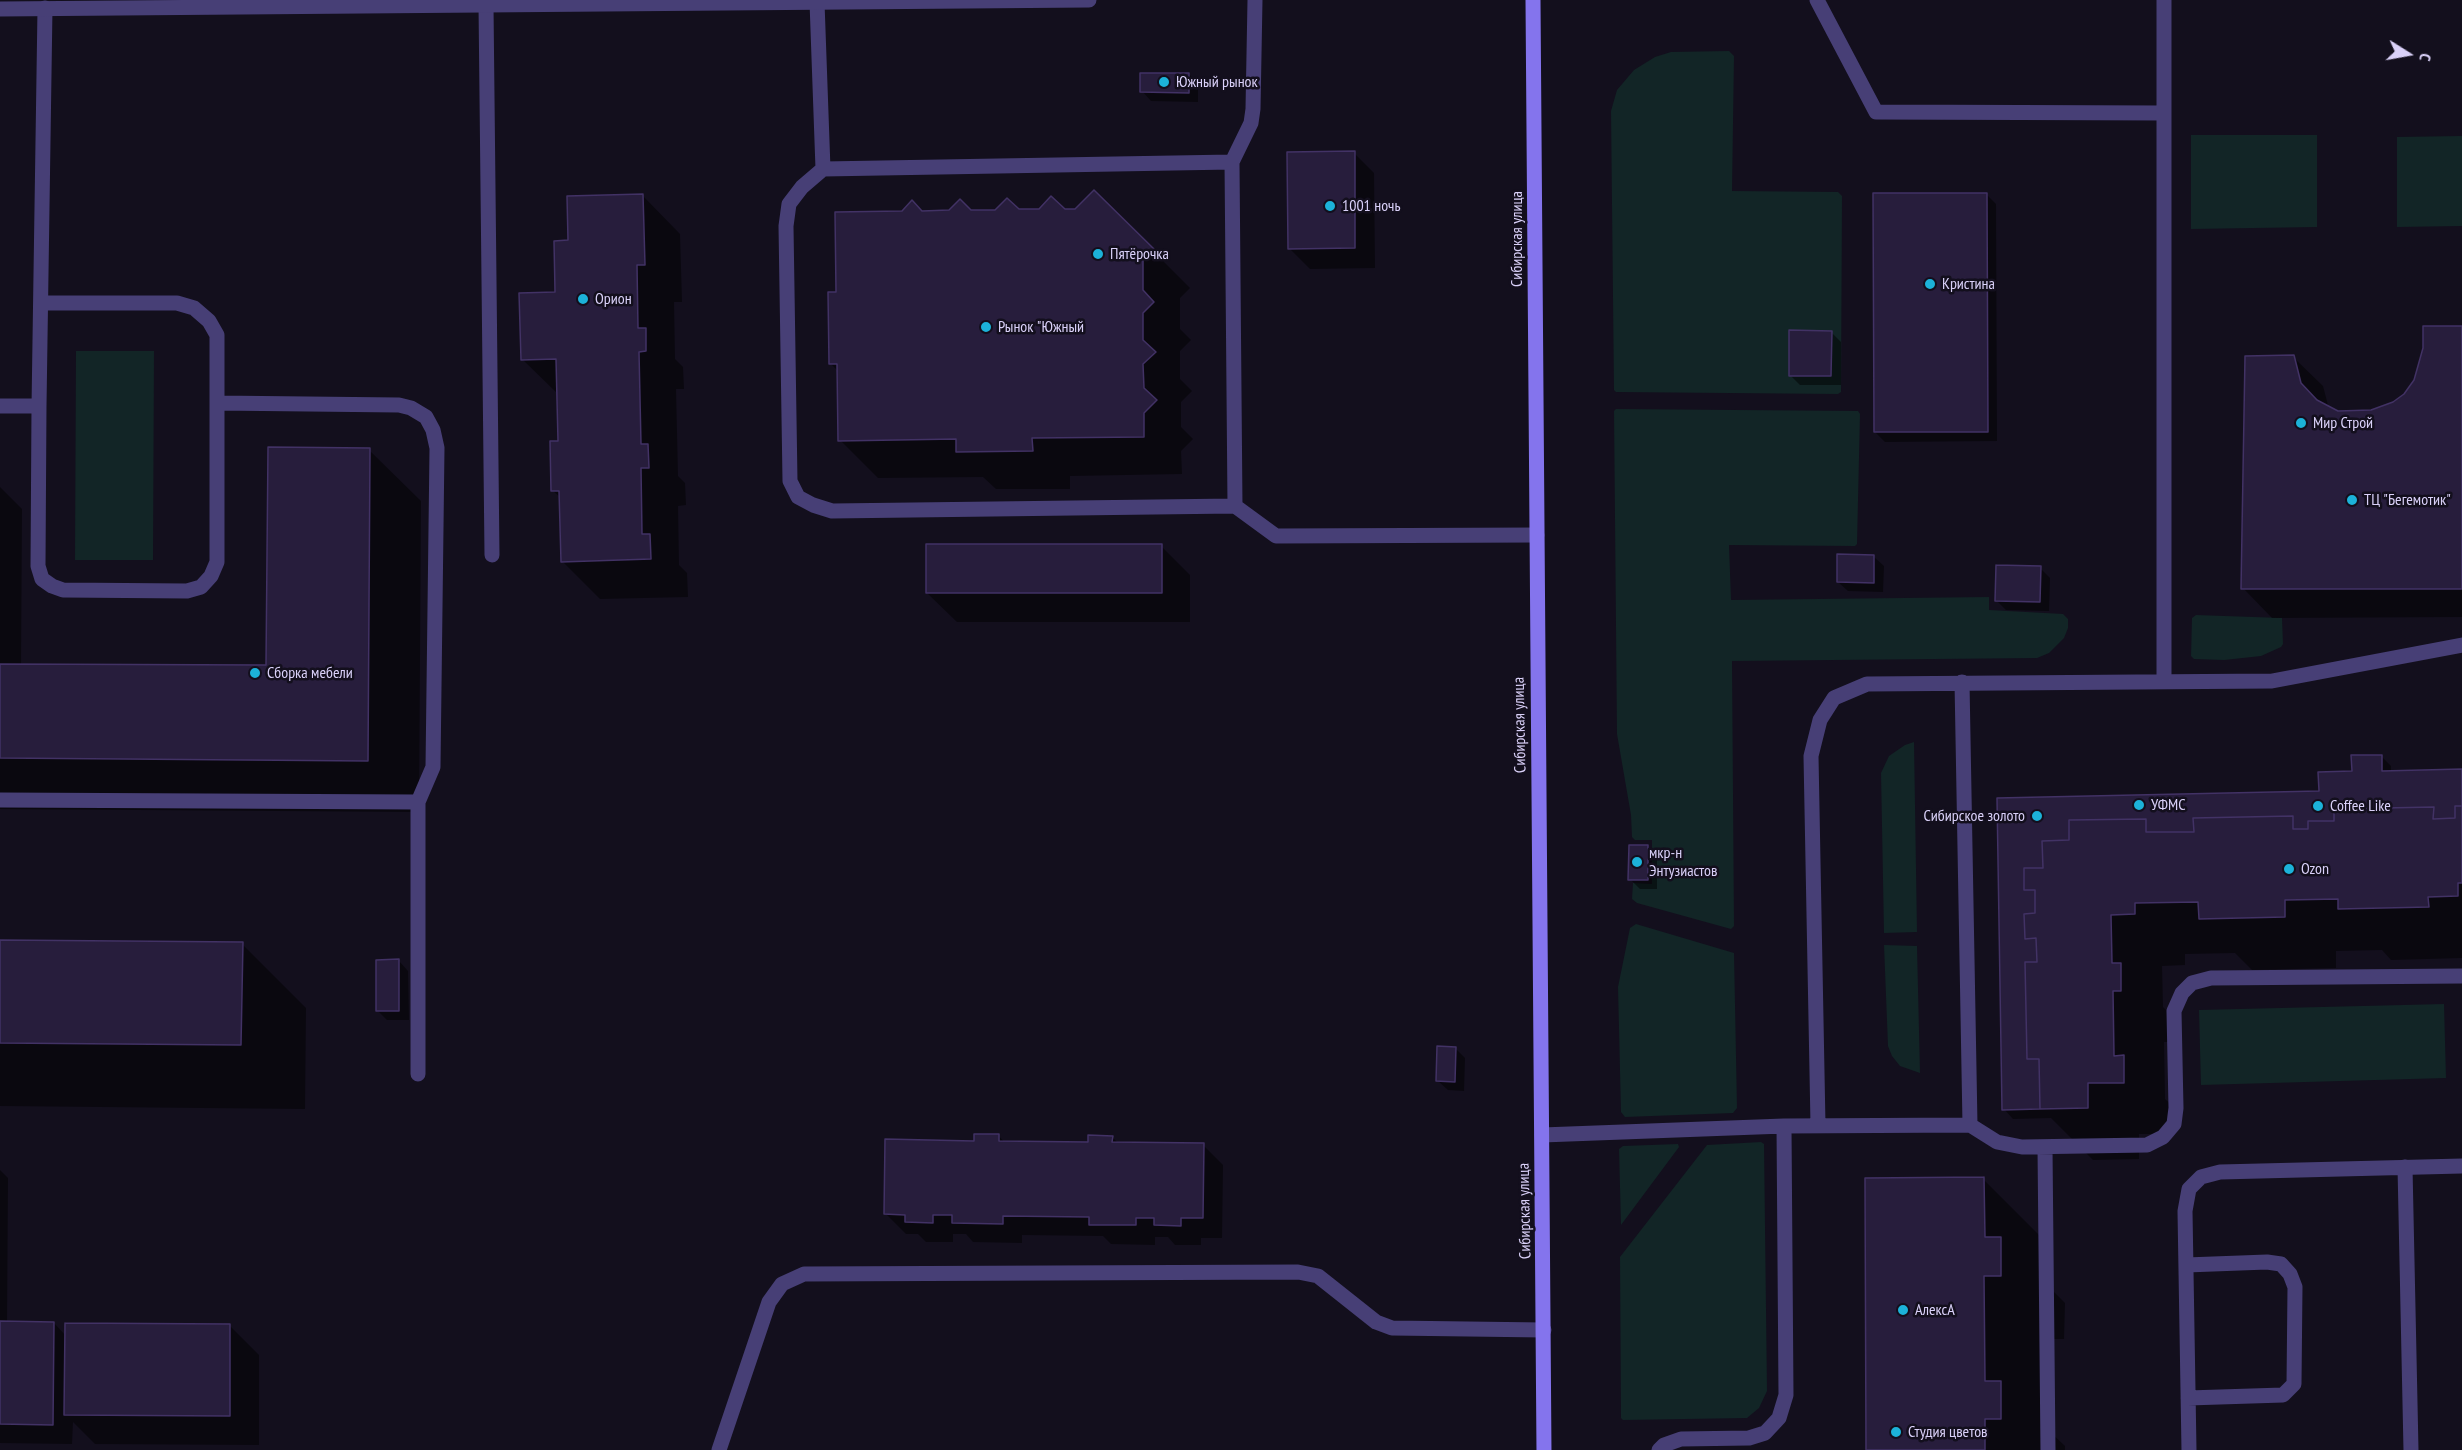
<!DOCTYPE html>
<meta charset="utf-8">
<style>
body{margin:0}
#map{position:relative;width:2462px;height:1450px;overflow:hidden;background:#130f1d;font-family:"PT Sans Narrow",sans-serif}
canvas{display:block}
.north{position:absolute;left:2378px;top:24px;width:60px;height:60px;-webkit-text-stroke:4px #130f1d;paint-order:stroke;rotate:101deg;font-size:16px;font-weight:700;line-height:24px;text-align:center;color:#dad1f9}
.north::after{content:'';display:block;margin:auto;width:21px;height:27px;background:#dad1f9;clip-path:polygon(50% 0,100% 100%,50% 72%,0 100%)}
</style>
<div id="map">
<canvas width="2462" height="1450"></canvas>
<div class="north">С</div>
</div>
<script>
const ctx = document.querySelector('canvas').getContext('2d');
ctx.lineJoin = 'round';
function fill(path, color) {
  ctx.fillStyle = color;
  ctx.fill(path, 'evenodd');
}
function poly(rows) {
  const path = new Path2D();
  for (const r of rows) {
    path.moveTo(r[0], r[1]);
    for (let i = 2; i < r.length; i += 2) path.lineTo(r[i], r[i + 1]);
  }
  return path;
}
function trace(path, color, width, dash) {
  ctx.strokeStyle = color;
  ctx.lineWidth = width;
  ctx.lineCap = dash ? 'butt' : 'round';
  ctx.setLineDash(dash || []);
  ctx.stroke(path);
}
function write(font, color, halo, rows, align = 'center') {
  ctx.font = font + ' "PT Sans Narrow",sans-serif';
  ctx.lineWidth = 5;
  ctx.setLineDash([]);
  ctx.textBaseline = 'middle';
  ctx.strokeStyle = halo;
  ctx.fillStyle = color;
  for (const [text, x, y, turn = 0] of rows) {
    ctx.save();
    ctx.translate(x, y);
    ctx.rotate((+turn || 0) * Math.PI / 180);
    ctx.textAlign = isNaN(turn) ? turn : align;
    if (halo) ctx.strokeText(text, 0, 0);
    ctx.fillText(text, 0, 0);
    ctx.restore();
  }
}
fill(poly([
 [1729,51,1734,56,1732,191,1838,192,1842,196,1841,392,1838,394,1616,392,1614,390,1611,111,1617,90,1634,70,1655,57,1671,52],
 [2191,135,2317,135,2317,227,2191,229],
 [2462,136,2462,226,2397,227,2397,137],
 [76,351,154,351,153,560,75,560],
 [1616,409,1858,411,1860,414,1857,544,1855,546,1729,545,1731,600,1989,597,1989,610,2063,614,2068,619,2068,628,2064,638,2049,653,2037,658,1732,661,1734,926,1731,929,1637,903,1632,899,1633,883,1652,884,1652,840,1635,840,1632,837,1631,815,1617,734,1614,411],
 [2196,615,2282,618,2283,644,2281,647,2261,656,2224,660,2194,659,2191,656,2192,618],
 [1914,742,1917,932,1884,933,1881,773,1889,756,1905,745],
 [1636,924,1734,953,1737,1108,1733,1113,1625,1117,1621,1112,1618,987,1630,928],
 [1884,945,1917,946,1920,1073,1900,1066,1892,1056,1888,1046],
 [2444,1004,2446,1078,2201,1085,2199,1010],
 [1761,1142,1764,1144,1767,1391,1759,1408,1747,1418,1623,1420,1621,1418,1620,1257,1707,1145],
 [1678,1144,1679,1147,1621,1225,1619,1149,1623,1146]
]), '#122526');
fill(poly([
 [1189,74,1198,84,1198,102,1151,101,1142,91],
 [1354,153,1374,173,1375,268,1310,269,1290,249],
 [1094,192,1190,288,1180,298,1180,329,1191,340,1180,351,1180,379,1192,391,1181,402,1181,427,1193,439,1181,451,1182,474,1070,476,1070,489,996,489,983,477,878,478,840,440,839,372,831,364,838,293,922,212,1076,210],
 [1986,194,1996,204,1997,441,1885,442,1875,432],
 [643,196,680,234,682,302,674,302,675,359,683,367,684,389,676,389,678,476,685,483,686,505,678,506,679,565,687,573,688,597,600,599,562,561,561,498,552,490,559,442,559,395,522,359,556,294,569,242],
 [2462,327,2462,617,2272,618,2243,588,2293,357,2323,386,2329,409,2338,412,2357,413,2381,409,2405,395,2415,381,2425,348],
 [1831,332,1841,342,1841,385,1800,385,1790,375],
 [369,450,421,501,419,812,0,809,0,487,22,509,21,665,268,667],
 [1161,546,1190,575,1190,622,957,622,927,593],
 [1874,557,1884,566,1883,592,1848,591,1838,582],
 [2040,568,2050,578,2049,611,2006,610,1997,601],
 [2381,756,2391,766,2391,772,2462,771,2462,958,2391,960,2382,950,2336,951,2336,968,2252,970,2235,953,2185,954,2185,965,2162,966,2163,1007,2172,1016,2172,1042,2164,1042,2165,1099,2175,1108,2175,1134,2139,1134,2139,1159,2093,1160,2051,1118,2013,1119,2004,1109,1998,799,2320,793],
 [1647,846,1657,856,1657,889,1640,889,1630,879],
 [0,941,242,944,306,1008,305,1109,0,1106],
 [399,961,408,971,409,1020,387,1020,377,1010],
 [1455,1048,1465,1058,1464,1091,1448,1090,1438,1081],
 [998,1135,1005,1143,1090,1143,1112,1137,1119,1144,1203,1145,1223,1165,1222,1238,1201,1238,1201,1245,1175,1245,1168,1237,1155,1237,1155,1245,1111,1244,1103,1236,1022,1235,1022,1243,973,1242,966,1234,953,1234,953,1242,926,1242,918,1234,906,1234,886,1214,976,1142],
 [0,1170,8,1178,7,1323,54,1323,66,1336,230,1326,259,1355,259,1445,95,1444,73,1422,72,1444,0,1443],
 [1983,1179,2047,1243,2048,1286,2065,1303,2064,1339,2048,1339,2048,1430,2065,1446,2065,1450,1867,1450]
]), '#0007');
const building = poly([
 [1140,73,1189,73,1189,93,1140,92,1140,73],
 [1355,151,1355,248,1288,249,1287,152,1355,151],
 [1094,190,1154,249,1143,260,1143,290,1154,302,1143,313,1143,340,1156,352,1143,364,1144,388,1157,400,1144,413,1144,437,1032,438,1033,451,956,452,956,439,838,441,837,364,829,364,828,292,836,292,835,212,902,211,912,200,922,211,949,210,960,199,971,210,995,210,1007,198,1019,209,1039,209,1051,196,1065,209,1075,209,1094,190],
 [1873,193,1987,193,1988,432,1874,432,1873,193],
 [643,194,645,265,637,265,638,328,646,328,646,351,639,352,641,444,648,444,649,468,641,468,642,534,650,534,651,559,561,562,559,491,551,491,550,441,558,441,556,359,521,360,519,293,555,292,554,241,568,240,567,196,643,194],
 [2423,326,2462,326,2462,589,2241,589,2245,356,2294,355,2301,383,2317,400,2338,411,2371,410,2393,402,2404,394,2414,380,2423,348,2423,326],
 [1789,330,1832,331,1831,376,1789,376,1789,330],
 [268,447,370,448,368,761,0,758,0,664,266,665,268,447],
 [926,544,1162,544,1162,593,926,593,926,544],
 [1837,554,1874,555,1874,583,1837,582,1837,554],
 [1996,565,2041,566,2040,602,1995,601,1996,565],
 [2351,755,2382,755,2382,771,2462,769,2462,806,2455,806,2455,818,2433,819,2434,807,2334,809,2334,821,2308,821,2308,829,2293,829,2293,816,2193,818,2194,832,2146,832,2146,819,2069,820,2069,840,2042,841,2043,868,2024,868,2024,890,2035,890,2035,913,2024,914,2025,939,2036,938,2037,962,2025,962,2027,1059,2039,1059,2040,1109,2002,1110,1997,798,2319,791,2318,772,2352,771,2351,755],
 [2455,806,2462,806,2462,883,2458,883,2458,896,2428,897,2429,907,2338,909,2338,899,2285,900,2285,917,2199,919,2198,902,2135,903,2135,914,2111,915,2112,963,2121,963,2121,991,2113,991,2114,1056,2124,1055,2124,1083,2088,1083,2088,1108,2040,1109,2039,1059,2027,1059,2025,962,2037,962,2036,938,2025,939,2024,914,2035,913,2035,890,2024,890,2024,868,2043,868,2042,841,2069,840,2069,820,2146,819,2146,832,2194,832,2193,818,2293,816,2293,829,2308,829,2308,821,2334,821,2334,809,2434,807,2433,819,2455,818,2455,806],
 [1629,845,1648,845,1648,880,1628,880,1629,845],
 [0,940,243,942,241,1045,0,1043,0,940],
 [399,959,399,1011,376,1011,376,960,399,959],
 [1437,1046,1456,1047,1455,1082,1436,1081,1437,1046],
 [974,1134,999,1134,999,1141,1088,1142,1088,1135,1113,1136,1112,1142,1204,1143,1203,1218,1181,1218,1181,1226,1154,1225,1154,1218,1136,1218,1136,1225,1089,1225,1089,1217,1003,1216,1003,1224,952,1223,952,1215,933,1215,933,1223,905,1222,905,1215,884,1214,885,1139,974,1141,974,1134],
 [1984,1177,1985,1237,2001,1237,2001,1276,1984,1276,1985,1381,2001,1381,2001,1419,1985,1419,1985,1450,1866,1450,1865,1178,1984,1177],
 [0,1321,54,1322,53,1425,0,1424,0,1321],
 [65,1323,230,1324,230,1416,64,1415,65,1323]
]);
fill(building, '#271d3c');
trace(building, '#423265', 1.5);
trace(poly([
 [1255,0,1253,109,1251,123,1232,162,1235,506,1276,536,1537,535],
 [1817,0,1876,112,2164,113],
 [2164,0,2164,682],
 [817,2,823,169,1232,162],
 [486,5,492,555],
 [823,169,802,187,789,204,786,226,790,481,798,497,813,505,832,511,1235,506],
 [217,403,399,405,411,408,426,417,433,430,437,448,433,767,418,802],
 [0,406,39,406,45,8],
 [39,406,38,566,42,579,52,586,63,590,187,591,201,587,211,576,217,562,217,335,209,321,194,308,177,303,41,303],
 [1962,682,1970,1125],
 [0,800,418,802,418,1074],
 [1818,1125,1811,756,1820,720,1834,698,1867,684,2272,681,2462,645],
 [1784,1126,1970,1125,1997,1142,2022,1147,2147,1145,2163,1137,2174,1124,2176,1108,2174,1011,2182,993,2192,983,2211,978,2462,976],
 [1542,1135,1784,1126,1786,1395,1779,1418,1765,1433,1749,1438,1681,1439,1664,1445,1659,1450],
 [2045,1148,2048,1450],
 [2405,1167,2411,1450],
 [2186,1265,2267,1262,2281,1264,2290,1274,2295,1287,2294,1384,2283,1395,2188,1398],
 [719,1450,769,1302,782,1284,804,1274,1298,1272,1318,1276,1376,1322,1392,1328,1544,1330],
 [2189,1450,2185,1211,2189,1189,2201,1177,2220,1172,2462,1166]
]), '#473f76', 15);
trace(poly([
 [0,9,1089,0]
]), '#473f76', 15);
trace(poly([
 [1533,0,1544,1450]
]), '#8474ed', 15);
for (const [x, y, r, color] of [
 [1164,82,6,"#1cb2d9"],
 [1330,206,6,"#1cb2d9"],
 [1098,254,6,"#1cb2d9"],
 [1930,284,6,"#1cb2d9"],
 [583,299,6,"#1cb2d9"],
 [986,327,6,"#1cb2d9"],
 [2301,423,6,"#1cb2d9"],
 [2352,500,6,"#1cb2d9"],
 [255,673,6,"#1cb2d9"],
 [2139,805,6,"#1cb2d9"],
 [2318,806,6,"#1cb2d9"],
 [2037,816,6,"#1cb2d9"],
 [1637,862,6,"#1cb2d9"],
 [2289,869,6,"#1cb2d9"],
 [1903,1310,6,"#1cb2d9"],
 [1896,1432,6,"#1cb2d9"]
]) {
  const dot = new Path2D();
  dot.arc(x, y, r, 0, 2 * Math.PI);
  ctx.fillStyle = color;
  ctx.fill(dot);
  trace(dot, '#130f1d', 2);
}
write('16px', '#dad1f9', '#130f1d', [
 ["Южный рынок",1176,82],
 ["1001 ночь",1342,206],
 ["Пятёрочка",1110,254],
 ["Кристина",1942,284],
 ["Орион",595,299],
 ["Рынок \"Южный",998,327],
 ["Мир Строй",2313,423],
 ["ТЦ \"Бегемотик\"",2364,500],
 ["Сборка мебели",267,673],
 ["УФМС",2151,805],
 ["Coffee Like",2330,806],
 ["Сибирское золото",2025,816,"right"],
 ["мкр-н",1649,853],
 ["Энтузиастов",1649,871],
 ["Ozon",2301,869],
 ["АлексА",1915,1310],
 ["Студия цветов",1908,1432]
], 'left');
write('16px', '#dad1f9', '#130f1d', [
 ["Сибирская улица",1517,239,-90],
 ["Сибирская улица",1520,725,-91],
 ["Сибирская улица",1525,1211,-91]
]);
</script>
